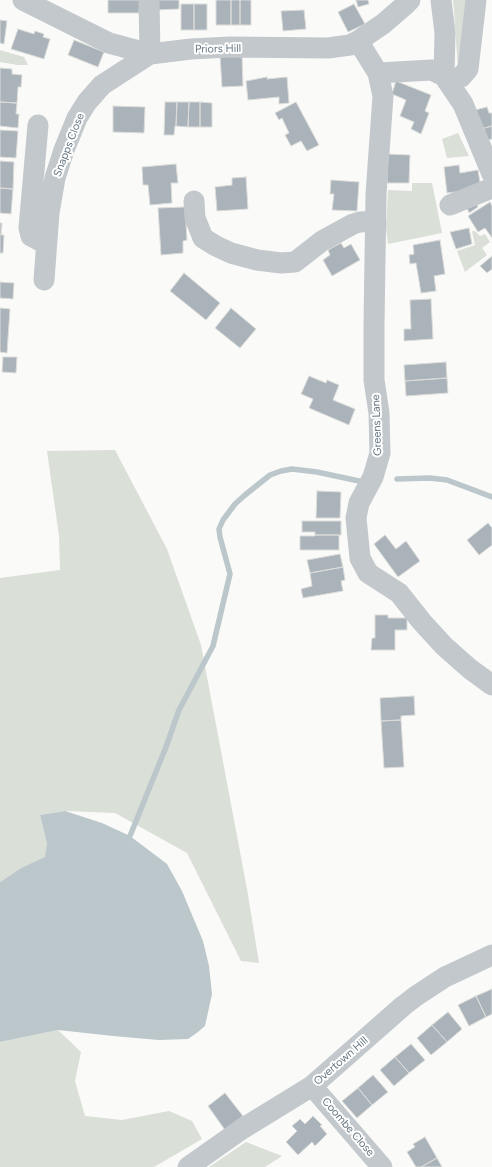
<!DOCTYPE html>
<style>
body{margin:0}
canvas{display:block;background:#fafaf8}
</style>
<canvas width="492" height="1167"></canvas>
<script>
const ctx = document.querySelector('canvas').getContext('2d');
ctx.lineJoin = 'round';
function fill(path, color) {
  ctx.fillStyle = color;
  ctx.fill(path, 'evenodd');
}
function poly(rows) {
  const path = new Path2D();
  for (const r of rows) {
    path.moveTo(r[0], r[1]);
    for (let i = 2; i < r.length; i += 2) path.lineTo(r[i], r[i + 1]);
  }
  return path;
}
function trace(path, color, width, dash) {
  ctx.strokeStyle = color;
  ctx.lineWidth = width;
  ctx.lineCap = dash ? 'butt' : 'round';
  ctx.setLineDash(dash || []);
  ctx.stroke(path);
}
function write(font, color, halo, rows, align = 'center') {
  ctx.font = font + ' Figtree,sans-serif';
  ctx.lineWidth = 4;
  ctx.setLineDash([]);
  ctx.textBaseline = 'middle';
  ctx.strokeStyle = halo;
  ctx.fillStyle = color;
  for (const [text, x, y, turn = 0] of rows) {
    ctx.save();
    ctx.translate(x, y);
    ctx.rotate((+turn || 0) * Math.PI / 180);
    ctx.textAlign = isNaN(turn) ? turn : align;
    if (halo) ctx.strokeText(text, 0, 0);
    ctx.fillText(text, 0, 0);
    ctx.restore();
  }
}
fill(poly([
 [453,0,467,0,458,70,454,11],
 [0,50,24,57,28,65,17,65,0,62],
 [458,133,469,156,447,158,442,139],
 [412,183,432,183,442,233,388,244,386,228,388,190,412,191],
 [472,231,475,231,480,236,485,234,490,242,482,248,487,255,465,272,457,251,475,245],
 [115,450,167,549,201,645,247,889,259,963,241,961,187,853,115,813,65,811,40,815,47,844,46,857,21,868,0,882,0,578,60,570,59,536,47,451],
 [58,1030,81,1052,75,1081,85,1116,122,1120,169,1111,192,1121,202,1139,154,1167,0,1167,0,1042],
 [246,1142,282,1156,265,1167,209,1167]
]), '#dadfd7');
fill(poly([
 [65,811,102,823,130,836,167,864,182,891,203,941,209,966,212,994,205,1026,198,1032,188,1039,159,1040,113,1036,58,1030,0,1042,0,882,21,868,45,857,47,844,40,815]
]), '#bbc7cb');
trace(poly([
 [397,479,430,478,447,480,492,497],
 [130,836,166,747,179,710,213,646,230,574,220,537,219,529,223,520,235,504,245,495,270,475,281,471,292,469,317,472,359,481]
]), '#bbc7cb', 5.5);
const building = poly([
 [108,0,140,0,139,13,108,13,108,0],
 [155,0,179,0,179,9,155,10,155,0],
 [216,0,231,0,231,25,216,25,216,0],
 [231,0,240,0,240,25,231,25,231,0],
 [240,0,251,0,251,25,240,25,240,0],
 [356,0,368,0,369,4,358,7,356,0],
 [181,4,194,4,194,30,181,30,181,4],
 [194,4,207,4,207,30,194,30,194,4],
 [354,4,365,24,348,32,338,12,354,4],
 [304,10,306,29,283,31,281,11,304,10],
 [0,20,7,21,4,44,0,43,0,20],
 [18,29,34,34,35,31,44,34,43,37,50,39,44,59,11,49,18,29],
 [74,40,104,52,98,67,68,55,74,40],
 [242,55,243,86,222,87,220,56,242,55],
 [0,68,12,69,12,74,22,75,21,87,18,87,17,103,0,102,0,68],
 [267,77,267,79,287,77,289,103,279,104,279,97,248,100,246,81,267,77],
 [396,81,431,95,425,111,429,113,421,134,411,129,414,122,400,116,406,100,392,94,396,81],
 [0,102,17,103,16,114,19,114,18,128,0,126,0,102],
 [165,102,177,102,176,126,175,126,174,135,164,135,165,102],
 [177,102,189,102,188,127,176,126,177,102],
 [189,102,200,102,200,127,188,127,189,102],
 [200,102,212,103,212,127,200,127,200,102],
 [296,102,319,145,307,151,301,141,291,146,285,135,289,133,282,118,279,120,275,113,296,102],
 [113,106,145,107,144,133,113,132,113,106],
 [487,107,489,113,492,113,492,126,481,129,475,110,487,107],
 [492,126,492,139,484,141,481,129,492,126],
 [0,130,18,131,16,158,0,157,0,130],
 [388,154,410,155,409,183,387,183,388,154],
 [0,161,14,162,13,189,0,188,0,161],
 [176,164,178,183,171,183,172,203,150,205,148,185,143,185,142,167,176,164],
 [459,165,460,173,478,170,481,189,447,193,444,167,459,165],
 [246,177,248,209,217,211,215,187,232,185,232,178,246,177],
 [331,180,359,182,357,211,332,210,334,194,330,194,331,180],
 [0,188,13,189,11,214,0,213,0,188],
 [476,202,478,207,469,213,467,208,476,202],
 [490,202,492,206,492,238,485,228,478,232,468,216,490,202],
 [185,207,187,240,183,241,183,253,161,255,158,208,185,207],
 [0,223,2,223,1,235,4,235,3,253,0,253,0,223],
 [469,228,472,244,456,249,450,232,469,228],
 [440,240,445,274,434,276,436,291,421,293,416,263,410,264,409,255,414,254,413,245,440,240],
 [341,243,344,248,351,244,360,260,332,276,323,260,330,255,328,250,341,243],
 [492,256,492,269,487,273,480,266,492,256],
 [184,273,220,303,206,320,170,291,184,273],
 [0,282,14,283,13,299,0,298,0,282],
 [431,299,433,339,404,341,404,329,411,329,410,300,431,299],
 [0,308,10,309,7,353,0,352,0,308],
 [231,308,256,329,240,348,215,328,231,308],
 [3,357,17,357,16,373,2,372,3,357],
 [446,362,447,378,405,381,404,365,446,362],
 [309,376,326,383,327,380,339,385,333,400,355,409,349,425,309,408,313,399,301,394,309,376],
 [447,378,448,393,406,396,405,381,447,378],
 [317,491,341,492,340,518,316,518,317,491],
 [302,521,341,521,341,535,315,535,315,532,302,532,302,521],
 [488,523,492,528,492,545,479,555,467,540,488,523],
 [315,535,339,535,339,550,300,550,300,536,315,536,315,535],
 [385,535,396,549,406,541,420,561,398,577,374,544,385,535],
 [340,554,343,567,310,573,307,560,340,554],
 [343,567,345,580,341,581,343,591,303,598,301,589,312,586,310,573,343,567],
 [375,615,388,615,388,618,407,618,407,630,395,630,395,650,371,650,372,638,375,638,375,615],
 [414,696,415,715,401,716,401,720,381,721,380,698,414,696],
 [401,720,404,767,384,768,381,721,401,720],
 [492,989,492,1014,486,1017,476,996,492,989],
 [476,996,486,1017,469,1026,458,1005,476,996],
 [448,1012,462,1029,447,1042,432,1025,448,1012],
 [432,1025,447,1042,431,1055,417,1038,432,1025],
 [411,1044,425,1060,409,1073,395,1057,411,1044],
 [395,1057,409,1073,394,1086,380,1070,395,1057],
 [373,1075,388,1092,372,1105,358,1088,373,1075],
 [358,1088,372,1105,357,1118,342,1101,358,1088],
 [225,1093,243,1116,225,1130,208,1106,225,1093],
 [313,1116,322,1125,320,1126,327,1134,315,1146,312,1142,298,1155,286,1142,297,1131,292,1126,300,1119,305,1124,313,1116],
 [425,1137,437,1158,421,1167,416,1167,407,1152,415,1147,413,1144,425,1137],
 [437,1158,442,1167,421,1167,437,1158]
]);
fill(building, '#aab3b9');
trace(building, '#dcdcda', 1);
trace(poly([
 [23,0,109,43,150,54,191,49,230,47,328,48,350,45,358,41,383,24,405,5,410,0],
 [441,0,445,33,444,76],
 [358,41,378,73,383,96,376,194,374,324,374,380,379,413,380,453,373,477,359,503,356,518,360,558,368,573,399,593,422,622,444,646,470,669,492,685],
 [378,73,432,70,444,76],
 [444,76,463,104,492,174],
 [448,81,461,77,468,69,476,0],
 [38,125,29,228,31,236,46,244],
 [194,201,195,218,203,238,216,246,231,253,257,260,281,263,295,262,322,241,353,224,360,222,376,221],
 [450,205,492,188],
 [44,280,49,213,55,178,64,150,77,118,87,102,102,85,150,54,149,0],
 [312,1086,382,1167],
 [188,1167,242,1129,312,1086,403,1006,416,996,445,977,492,955]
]), '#c3c8cc', 21);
write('11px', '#657683', '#fff', [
 ["Priors Hill",218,49,-1],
 ["Snapps Close",69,145,-69],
 ["Greens Lane",377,425,-92],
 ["Overtown Hill",341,1061,-41],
 ["Coombe Close",348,1127,49]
]);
</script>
